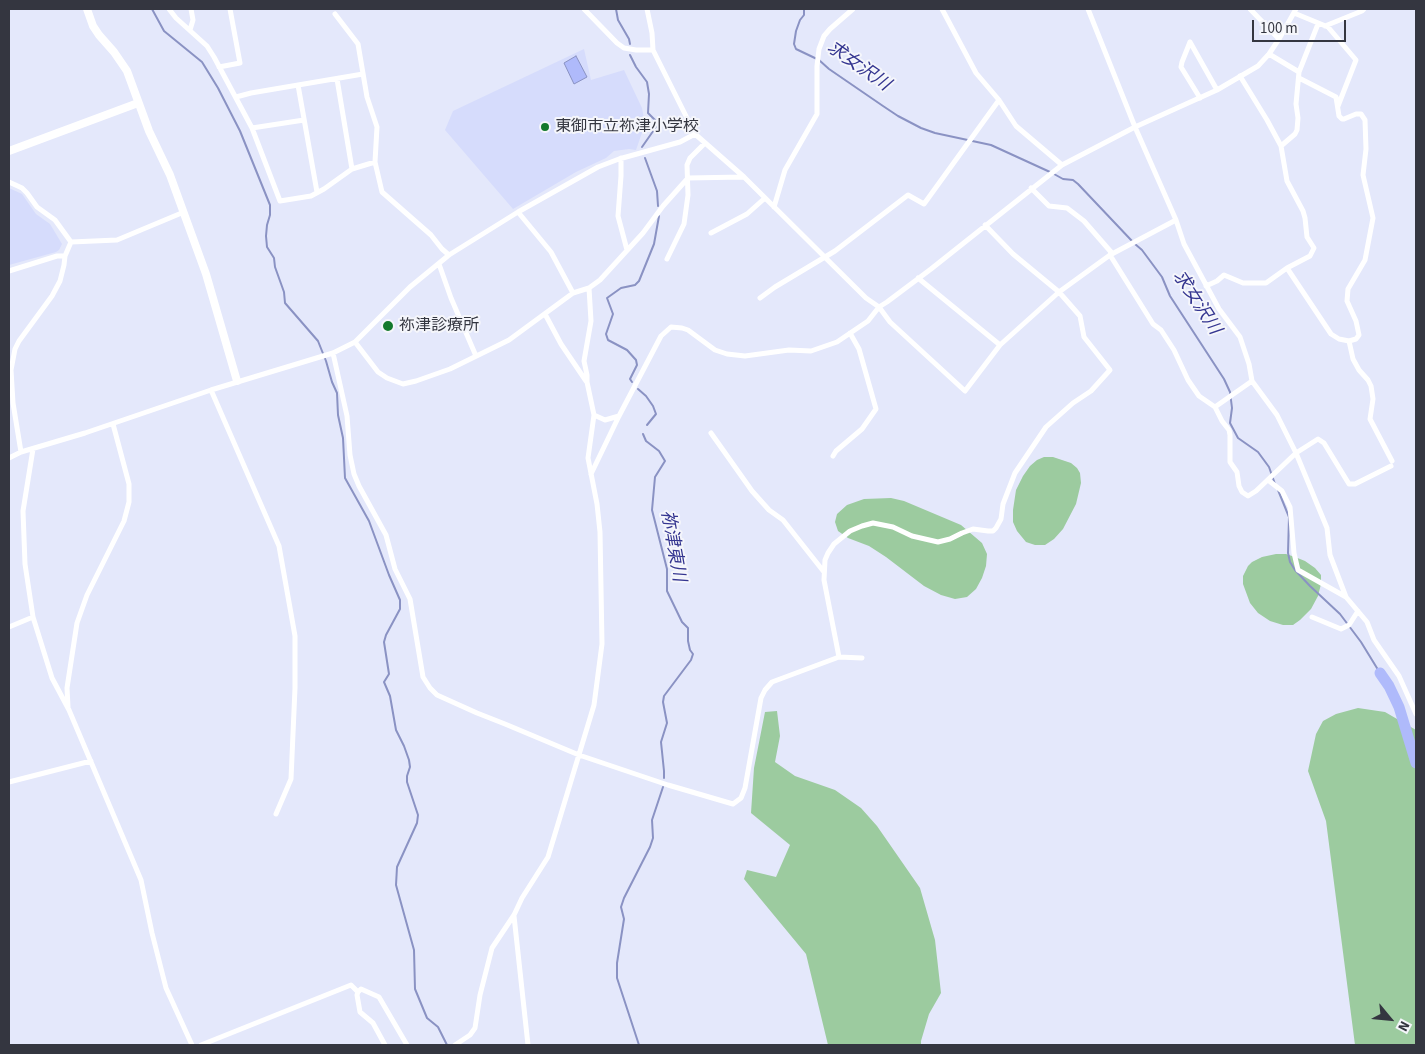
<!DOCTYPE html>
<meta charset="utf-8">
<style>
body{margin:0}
#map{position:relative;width:1425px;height:1054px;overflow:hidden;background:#e4e8fb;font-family:"Source Sans 3",sans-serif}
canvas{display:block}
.frame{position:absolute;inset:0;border:10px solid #343640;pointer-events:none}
.north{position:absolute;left:1365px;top:994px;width:50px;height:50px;-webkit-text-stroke:4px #f5f6fb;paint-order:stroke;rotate:118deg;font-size:14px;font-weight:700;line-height:20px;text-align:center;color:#343640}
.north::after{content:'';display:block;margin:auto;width:18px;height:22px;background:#343640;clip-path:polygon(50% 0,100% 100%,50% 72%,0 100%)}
.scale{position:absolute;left:1252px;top:20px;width:94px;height:22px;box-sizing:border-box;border:2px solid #343640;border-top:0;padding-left:6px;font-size:15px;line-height:18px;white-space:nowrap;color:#343640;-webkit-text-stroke:4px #f5f6fb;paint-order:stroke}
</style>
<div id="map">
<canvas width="1425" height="1054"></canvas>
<div class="frame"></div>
<div class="north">N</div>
<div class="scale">100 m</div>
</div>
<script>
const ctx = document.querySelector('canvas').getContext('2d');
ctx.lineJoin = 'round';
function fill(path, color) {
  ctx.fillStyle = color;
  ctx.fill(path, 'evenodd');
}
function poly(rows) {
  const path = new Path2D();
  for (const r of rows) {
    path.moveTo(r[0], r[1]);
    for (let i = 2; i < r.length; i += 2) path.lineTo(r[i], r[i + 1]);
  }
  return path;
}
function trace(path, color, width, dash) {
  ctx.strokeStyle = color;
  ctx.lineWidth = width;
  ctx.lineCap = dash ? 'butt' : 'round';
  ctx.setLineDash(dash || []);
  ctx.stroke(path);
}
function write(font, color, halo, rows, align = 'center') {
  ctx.font = font + ' "Source Sans 3","Noto Sans JP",sans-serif';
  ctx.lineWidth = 4;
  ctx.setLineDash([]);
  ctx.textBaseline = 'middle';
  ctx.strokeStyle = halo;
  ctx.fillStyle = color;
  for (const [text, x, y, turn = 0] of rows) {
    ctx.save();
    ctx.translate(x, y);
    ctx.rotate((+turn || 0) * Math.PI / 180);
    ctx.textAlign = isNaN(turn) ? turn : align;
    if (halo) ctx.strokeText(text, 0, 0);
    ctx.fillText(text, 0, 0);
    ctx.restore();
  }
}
fill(poly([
 [584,49,591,80,624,70,642,108,645,124,636,150,629,149,614,151,606,158,576,172,513,209,445,130,453,111],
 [9,188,22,194,36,214,50,224,62,244,59,250,56,252,9,265]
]), '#d6dcfc');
fill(poly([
 [1044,457,1053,457,1071,463,1077,468,1080,473,1081,483,1076,504,1063,529,1054,539,1045,545,1035,545,1026,542,1017,531,1013,522,1013,510,1016,490,1023,476,1030,466,1037,460],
 [891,498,904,501,961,525,982,543,987,554,986,566,982,578,976,589,967,597,955,599,941,595,924,586,886,557,869,546,848,538,838,531,835,522,837,514,847,505,864,499],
 [1276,554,1286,554,1295,557,1305,561,1315,568,1321,575,1321,584,1318,596,1311,609,1300,620,1293,625,1283,625,1270,621,1258,613,1250,603,1243,584,1243,576,1248,566,1252,562,1262,557],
 [1358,708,1385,712,1416,730,1416,1045,1355,1045,1326,821,1308,771,1316,734,1323,721,1336,714],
 [777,711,780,736,775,762,795,776,835,790,861,808,877,826,920,888,935,940,941,993,929,1014,921,1041,921,1045,828,1045,806,954,744,879,747,870,776,877,790,845,751,813,754,768,765,712]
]), '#9ccb9f');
const water = poly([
 [576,56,587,77,574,84,564,63,576,56]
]);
fill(water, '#afbafb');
trace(water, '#8a92c3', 1);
trace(poly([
 [152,9,164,31,202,62,218,88,240,131,270,205,270,215,267,225,266,236,267,247,274,258,275,267,284,292,285,303,318,341,326,361,332,382,337,393,338,415,343,438,345,478,369,521,389,575,400,600,400,609,386,635,384,642,389,674,384,682,390,696,396,730,404,746,409,760,410,767,407,776,407,782,418,815,417,823,397,867,396,885,414,950,415,989,427,1018,438,1027,447,1045],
 [616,9,618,20,629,39,630,44],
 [804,9,804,15,800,20,796,31,794,44,796,49,819,60,829,69,883,106,898,116,921,128,935,133,991,145,1050,172],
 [630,55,636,67,647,82,649,94,648,113,656,121,656,127,642,147],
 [645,158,657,191,658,206],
 [1054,174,1063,179,1073,180,1078,184,1132,241],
 [1135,244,1142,250,1162,277,1170,296,1224,379,1230,392,1232,408,1230,423,1238,438,1258,452,1269,467,1275,484],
 [632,382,630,379,637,365,636,360,627,350,608,340,606,334,613,314,607,298,621,288,635,285,639,281,654,244,659,216],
 [638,389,646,396,653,406,656,414,647,425],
 [643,434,646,441,659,451,665,461,655,477,652,510,667,569,667,591,682,622,688,628,688,641,690,650,693,654,691,660,664,696,663,702,667,723,661,742,664,771,664,778],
 [1278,490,1289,517,1288,553,1290,562,1295,570,1310,586,1340,614,1361,642,1380,673],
 [639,1045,617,978,617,963,624,919,621,907,624,898,650,847,653,838,652,820,663,787]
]), '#8a92c3', 2);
trace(poly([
 [1380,673,1389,686,1399,707,1416,763]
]), '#afbafb', 11);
trace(poly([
 [169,9,176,18,207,46,214,57,252,128,280,201,311,196,324,189,352,169,375,162],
 [584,9,617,43,624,48,636,50,653,50],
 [647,9,652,33,653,50,695,134,744,177,866,298,879,307,890,322,965,391,1000,345,1059,292,1110,255,1176,220],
 [942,9,976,73,999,100,1016,126,1062,165],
 [1088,9,1135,127,1176,220,1184,244,1219,309,1240,337,1249,364,1252,381,1277,415,1296,453,1327,528,1330,555,1346,597,1367,622,1374,640,1399,676,1416,714],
 [1250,9,1279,39],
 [1294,13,1328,27,1356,60,1338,106],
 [335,14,358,44,367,97,377,127,375,162,382,192,431,235,442,249,449,255],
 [1325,26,1362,11,1364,9],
 [190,30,193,20,191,9],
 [1190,42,1182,62,1181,67,1200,98],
 [1190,42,1217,90],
 [1269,54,1299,72],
 [219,67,240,63,230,9],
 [1240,76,1267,120,1281,146,1287,181,1303,211,1305,218,1307,237,1314,248,1310,256,1287,268],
 [337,79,352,169],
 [298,85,317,192],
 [236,97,251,93,363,74],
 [252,128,304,120],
 [1281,146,1295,134,1297,130,1298,118,1296,104,1299,72,1318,24],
 [621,158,621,176,618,216,627,250],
 [9,182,22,188,27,193,37,207,55,220,71,242],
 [1031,188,1049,206,1067,208,1084,221,1111,252,1110,255,1153,324,1161,330,1174,350,1188,380,1199,396,1215,407,1252,381],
 [774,207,785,170,817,114,817,66,819,49,824,36,830,29,853,9],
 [518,212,551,252,573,293],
 [711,233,747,214,765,198],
 [71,242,117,240,184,212],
 [667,259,684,224,688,195,687,165,690,158,705,143],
 [439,264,451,298,476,356],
 [9,271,57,256,65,256],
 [918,278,1000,345],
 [1206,286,1217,281,1224,275,1243,283,1266,283,1287,268,1331,334,1339,339,1349,341,1356,339,1359,335,1356,321,1347,301,1348,289,1365,260,1373,218,1363,175,1366,149,1365,120,1361,114,1356,114,1344,119,1342,119,1339,116,1336,97,1299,78],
 [760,298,775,287,835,251,908,195,924,204,999,100],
 [545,314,561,344,586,381],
 [1349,341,1353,359,1359,370,1368,380,1371,386,1373,399,1370,419,1392,461],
 [355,342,378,372,387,378,403,384,416,381,450,369,509,340,573,293,589,288,600,280,643,233,663,206,688,178,743,177],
 [333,353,347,416,350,455,354,474,359,486,386,535,395,569,410,599,423,677,430,688,437,695,477,713,505,724,579,755,668,785,733,804,741,798,745,788,761,698,765,690,772,682,839,657,862,658],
 [211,390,279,546,295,636,295,688,291,779,276,814],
 [1215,407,1222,421,1229,430,1230,435,1230,462,1237,472,1239,486,1242,492,1248,496,1256,491,1296,453,1318,439,1324,443,1349,484,1355,484,1391,466],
 [594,415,605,420,619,416],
 [711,433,752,491,769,510,783,520,824,572],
 [33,449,23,511,25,564,33,617,52,678,69,710,141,880,152,933,166,988,192,1045],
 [21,452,13,403,11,370,15,349,19,341,52,296,60,281,64,265,65,256,71,242],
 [833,456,836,451,862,429,876,409,859,349,850,333],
 [9,458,21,452,85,433,211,390,333,353,355,342,410,287,449,255,518,212,598,167,619,159,680,142,695,134],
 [591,474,619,416,661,336,671,327,682,328,688,330,715,350,727,354,745,356,789,350,811,351,837,342,868,321,879,307,887,302,931,269,1062,165,1135,127,1217,90,1258,66,1269,54,1279,39,1296,9],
 [1268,480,1282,491,1290,507,1294,553,1298,570,1346,597],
 [1312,617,1341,629,1349,625,1358,611],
 [9,627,33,617],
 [839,657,824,580,825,560,828,553,834,544,850,531,862,526,873,523,893,527,912,536,938,542,950,539,962,533,973,529,988,531,993,531,996,528,1001,519,1003,504,1015,473,1046,427,1073,403,1091,391,1110,370,1084,337,1080,316,1059,292,1013,254,985,225],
 [68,707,67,688,77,623,87,595,124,521,129,502,129,484,113,424],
 [9,782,91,761],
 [514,916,528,1045],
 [358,992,361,989,379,997,407,1045],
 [201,1045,351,985,358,992,357,995,360,1012,373,1023,385,1045],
 [455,1045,470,1035,475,1028,480,995,492,948,514,915,522,898,548,857,594,705,602,644,600,532,597,504,588,458,594,415,587,382,587,375,584,361,591,321,589,288]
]), '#fff', 5);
trace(poly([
 [87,9,93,26,99,35,114,52,127,71,149,131,170,175,206,274,237,381],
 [9,151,138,103]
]), '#fff', 8);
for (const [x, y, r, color] of [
 [545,127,5,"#13792c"],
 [388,326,6,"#13792c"]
]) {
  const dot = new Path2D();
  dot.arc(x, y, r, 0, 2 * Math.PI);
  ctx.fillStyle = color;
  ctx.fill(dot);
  trace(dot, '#f5f6fb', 2);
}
write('16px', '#343640', '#f5f6fb', [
 ["東御市立祢津小学校",555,127],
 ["祢津診療所",399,326]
], 'left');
write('italic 18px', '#343590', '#f5f6fb', [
 ["求女沢川",858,67,35],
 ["求女沢川",1196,303,57],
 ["祢津東川",672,546,80]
]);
</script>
